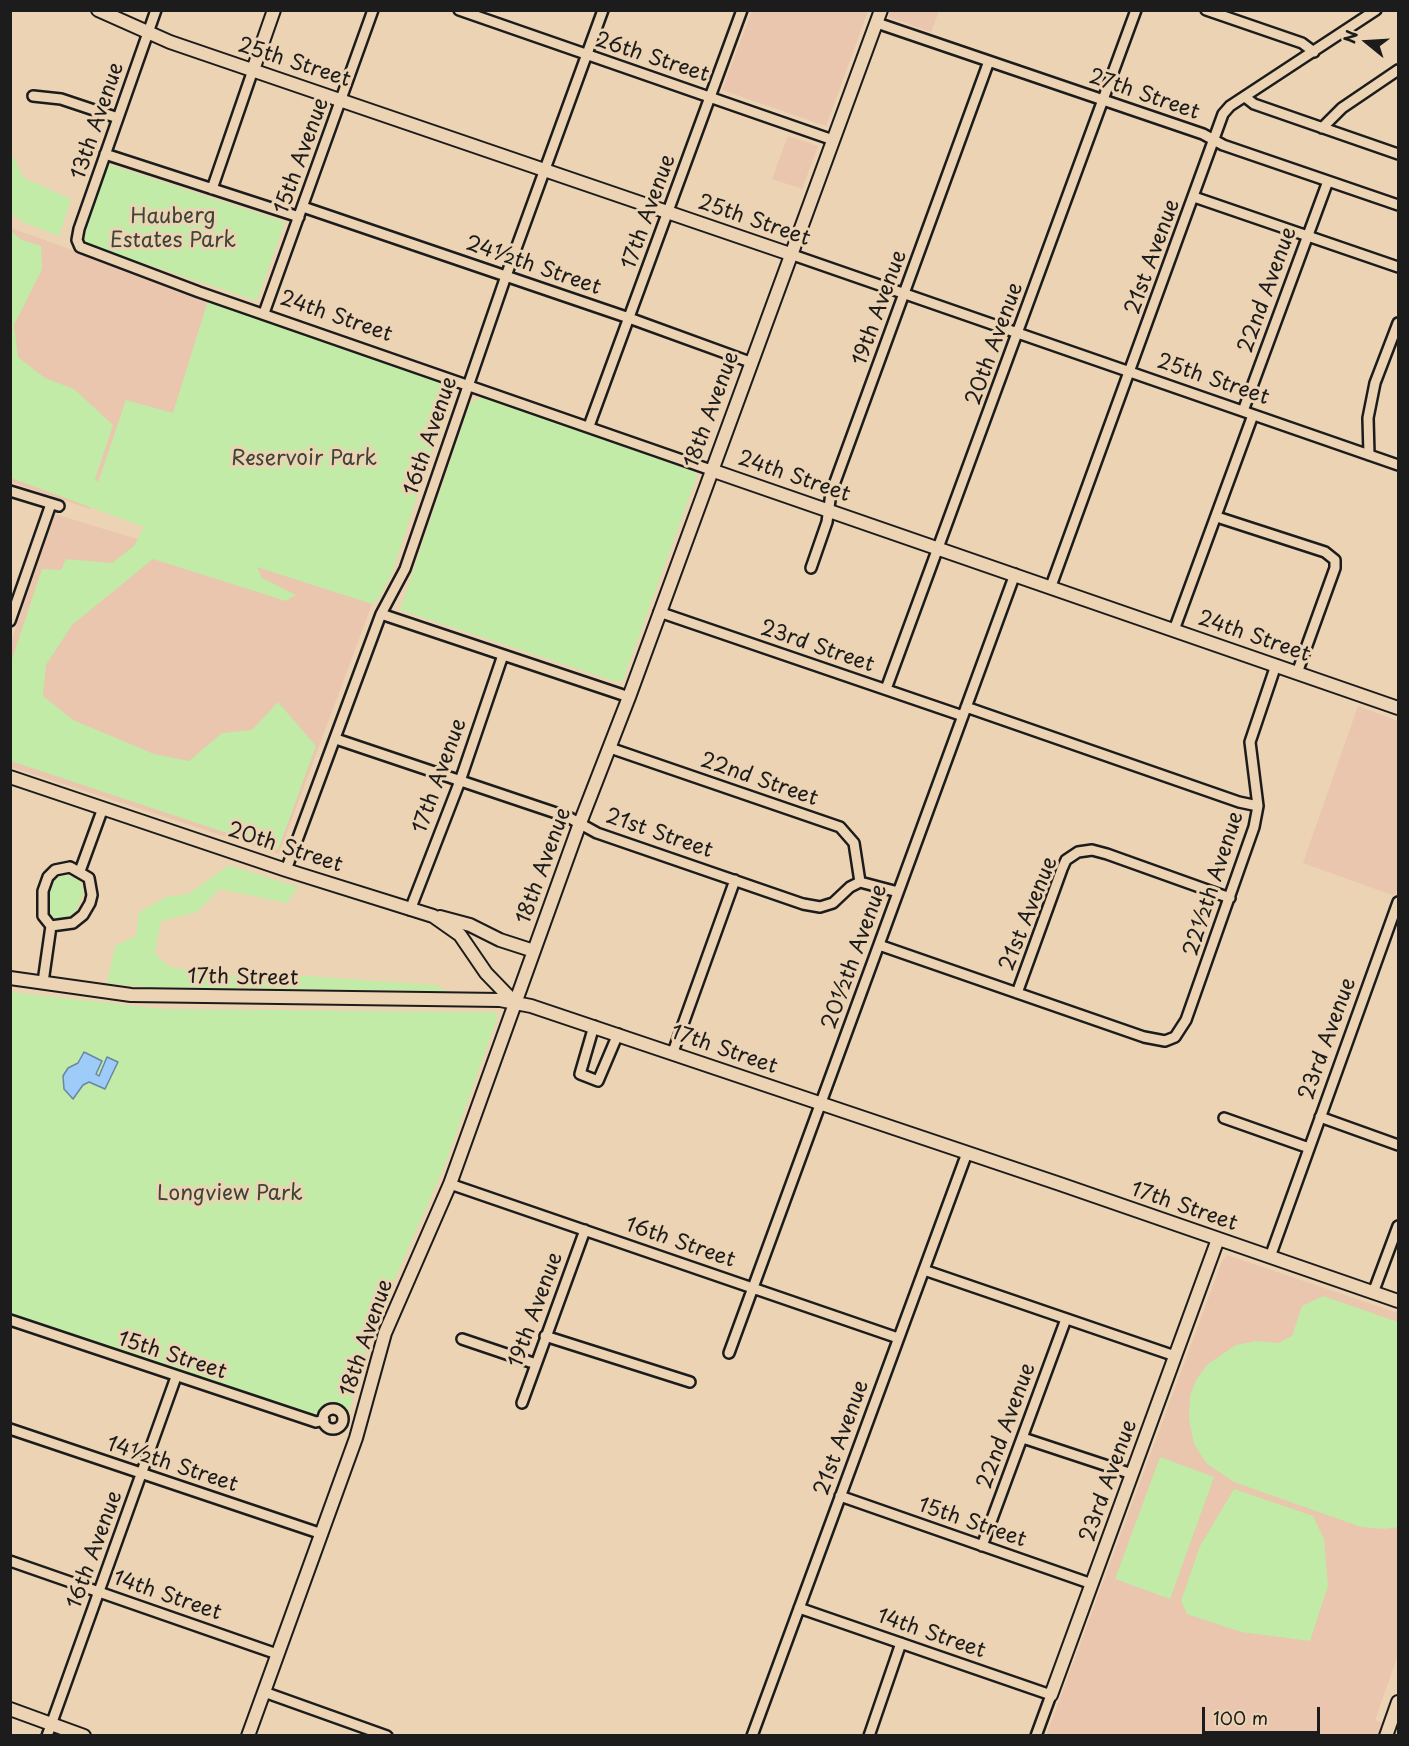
<!DOCTYPE html>
<meta charset="utf-8">
<style>
body{margin:0}
#map{position:relative;width:1409px;height:1746px;overflow:hidden;background:#ecd3b3;font-family:"Playpen Sans",sans-serif}
canvas{display:block}
.frame{position:absolute;inset:0;border:12px solid #1c1c1c;pointer-events:none}
.north{position:absolute;left:1337px;top:12px;width:60px;height:60px;-webkit-text-stroke:4px #ecd3b3;paint-order:stroke;rotate:288deg;font-size:16px;font-weight:700;line-height:24px;text-align:center;color:#1c1c1c}
.north::after{content:'';display:block;margin:auto;width:21px;height:27px;background:#1c1c1c;clip-path:polygon(50% 0,100% 100%,50% 72%,0 100%)}
.scale{position:absolute;left:1202px;top:1707px;width:118px;height:27px;box-sizing:border-box;border:3px solid #1c1c1c;border-top:0;padding-left:8px;font-size:18px;line-height:21px;white-space:nowrap;color:#1c1c1c;-webkit-text-stroke:4px #ecd3b3;paint-order:stroke}
</style>
<div id="map">
<canvas width="1409" height="1746"></canvas>
<div class="frame"></div>
<div class="north">N</div>
<div class="scale">100 m</div>
</div>
<script>
const ctx = document.querySelector('canvas').getContext('2d');
ctx.lineJoin = 'round';
function fill(path, color) {
  ctx.fillStyle = color;
  ctx.fill(path, 'evenodd');
}
function poly(rows) {
  const path = new Path2D();
  for (const r of rows) {
    if (r.length === 3) {
      path.moveTo(r[0] + r[2], r[1]);
      path.arc(r[0], r[1], r[2], 0, 2 * Math.PI);
      continue;
    }
    path.moveTo(r[0], r[1]);
    for (let i = 2; i < r.length; i += 2) path.lineTo(r[i], r[i + 1]);
  }
  return path;
}
function trace(path, color, width, dash) {
  ctx.strokeStyle = color;
  ctx.lineWidth = width;
  ctx.lineCap = dash ? 'butt' : 'round';
  ctx.setLineDash(dash || []);
  ctx.stroke(path);
}
function write(font, color, halo, rows, align = 'center') {
  ctx.font = font + ' "Playpen Sans",sans-serif';
  ctx.lineWidth = 6;
  ctx.setLineDash([]);
  ctx.textBaseline = 'middle';
  ctx.strokeStyle = halo;
  ctx.fillStyle = color;
  for (const [text, x, y, turn = 0] of rows) {
    ctx.save();
    ctx.translate(x, y);
    ctx.rotate((+turn || 0) * Math.PI / 180);
    ctx.textAlign = isNaN(turn) ? turn : align;
    if (halo) ctx.strokeText(text, 0, 0);
    ctx.fillText(text, 0, 0);
    ctx.restore();
  }
}
fill(poly([
 [752,11,868,11,826,126,722,90],
 [890,11,890,10,939,11,931,32,888,17],
 [788,136,818,146,802,189,772,179],
 [11,228,150,278,172,290,208,301,173,414,126,400,90,509,11,482],
 [55,514,143,541,148,528,372,604,279,854,11,767,11,642],
 [1358,706,1398,721,1398,886,1395,896,1303,863],
 [1227,1255,1398,1313,1398,1655,1375,1720,1398,1729,1398,1735,1046,1736,1222,1261]
]), '#e9c6ad');
fill(poly([
 [11,153,24,178,71,199,59,236,23,222,11,213],
 [111,165,285,222,257,301,86,244,81,236,106,166],
 [11,231,20,239,41,246,42,269,14,325,18,357,45,378,74,389,113,425,95,479,98,482,126,400,173,413,208,301,453,387,392,573,379,598,372,604,257,567,262,578,296,595,286,601,153,559,72,625,46,665,43,696,73,720,154,754,189,761,222,733,252,730,278,702,316,746,278,850,11,761,11,662,42,569,61,570,66,559,112,563,134,546,144,527,11,478],
 [482,397,695,472,697,476,623,680,617,682,400,610,470,403],
 [229,865,298,887,287,903,220,889,197,912,161,921,155,953,168,966,210,975,306,976,436,985,447,991,146,987,107,983,115,946,136,936,139,912,166,897,188,894],
 [66,875,75,878,82,884,83,895,75,912,62,920,55,920,49,915,46,897,56,877],
 [11,992,162,1009,495,1012,498,1016,444,1167,372,1331,348,1414,341,1405,331,1401,326,1402,319,1415,312,1416,11,1316],
 [1323,1296,1398,1322,1398,1527,1383,1529,1361,1527,1234,1482,1207,1464,1194,1444,1189,1419,1190,1396,1196,1380,1208,1364,1236,1345,1256,1341,1279,1343,1292,1336,1302,1306],
 [1160,1457,1214,1477,1170,1599,1115,1579],
 [1234,1489,1313,1516,1324,1539,1328,1586,1310,1641,1241,1632,1187,1614,1181,1601,1200,1546]
]), '#c1eba7');
const water = poly([
 [84,1052,102,1061,96,1074,99,1076,107,1057,118,1062,105,1089,89,1082,83,1085,73,1099,64,1089,63,1076,68,1068,78,1063,84,1052]
]);
fill(water, '#9eccf9');
trace(water, '#6a86a1', 1.5);
const minor = poly([
 [156,10,79,229,77,240,80,247,199,292,711,470],
 [459,10,833,140],
 [1206,10,1302,43,1314,52],
 [877,23,1159,119,1203,134,1223,145,1398,205],
 [33,96,61,99,118,118],
 [1245,97,1254,104,1398,154],
 [1322,128,1342,108,1398,70],
 [105,154,299,217],
 [212,189,253,70],
 [1194,197,1398,267],
 [303,207,629,318,750,362],
 [790,254,1398,465],
 [264,313,373,10],
 [1243,411,1328,181],
 [589,426,742,10],
 [1369,455,1368,418,1375,383,1398,323],
 [10,491,59,506],
 [1217,517,1325,552,1335,560,1335,568,1297,673],
 [811,568,827,522,831,493,989,61],
 [1051,586,1223,114,1230,106,1376,10],
 [659,612,963,716],
 [381,614,629,697],
 [10,621,51,504],
 [1174,630,1253,415],
 [886,689,1136,10],
 [966,707,1239,802,1258,806],
 [336,739,568,817,597,833,803,904,820,907,833,903,850,887,860,882,898,892],
 [610,748,840,827,854,843,860,882],
 [70,867,89,878,92,895,90,903,83,915,73,923,51,926,43,916,43,891,48,877,55,870,70,867],
 [286,870,381,614,405,569,506,276,603,10],
 [80,871,103,808],
 [410,910,460,781,503,655],
 [879,945,1144,1037,1165,1041,1175,1037,1186,1020,1254,827,1258,806,1250,742,1276,665],
 [43,982,51,926],
 [1017,993,1062,869,1066,860,1078,852,1092,850,1107,854,1230,898],
 [594,1026,580,1074,598,1081,618,1034],
 [673,1052,735,880],
 [1320,1117,1398,1145],
 [1224,1118,1309,1148],
 [450,1184,898,1338],
 [1270,1257,1398,902],
 [924,1270,1175,1356],
 [1373,1293,1398,1226],
 [10,1320,316,1422,324,1420],
 [545,1336,690,1382],
 [462,1339,536,1364],
 [729,1353,1015,574],
 [522,1403,585,1230],
 [333,1419,10],
 [10,1429,322,1534],
 [1023,1438,1132,1474],
 [840,1496,1092,1584],
 [982,1546,1066,1319],
 [10,1561,277,1654],
 [799,1608,1051,1695,1036,1736],
 [264,1692,387,1736],
 [47,1736,176,1377],
 [752,1736,967,1153],
 [869,1736,901,1643]
]);
const tertiary = poly([
 [98,10,170,42,790,254],
 [253,70,274,10],
 [711,470,1398,708],
 [10,777,286,870,433,916,460,935,486,973,515,1003],
 [440,917,470,925,500,940,534,951],
 [10,978,131,995,500,1000,531,1006,1060,1184,1398,1301],
 [1051,1695,1218,1239],
 [10,1709,84,1736],
 [248,1736,356,1438,385,1333,450,1184,580,823,629,697,881,10],
 [1386,1736,1398,1702]
]);
trace(minor, '#1c1c1c', 14);
trace(tertiary, '#1c1c1c', 16);
trace(minor, '#ecd3b3', 9);
trace(tertiary, '#ecd3b3', 12);
write('21px', '#1c1c1c', '#ecd3b3', [
 ["26th Street",652,58,18],
 ["25th Street",294,63,18],
 ["27th Street",1144,95,19],
 ["13th Avenue",98,121,-71],
 ["15th Avenue",302,156,-70],
 ["17th Avenue",649,212,-70],
 ["25th Street",754,221,19],
 ["21st Avenue",1153,257,-70],
 ["24½th Street",533,266,19],
 ["22nd Avenue",1268,290,-70],
 ["19th Avenue",880,308,-70],
 ["24th Street",336,317,19],
 ["20th Avenue",995,344,-70],
 ["25th Street",1213,380,19],
 ["18th Avenue",712,410,-70],
 ["16th Avenue",431,436,-71],
 ["24th Street",794,477,19],
 ["24th Street",1254,637,19],
 ["23rd Street",817,647,19],
 ["17th Avenue",440,776,-70],
 ["22nd Street",759,780,19],
 ["21st Street",659,834,19],
 ["20th Street",285,848,18],
 ["18th Avenue",544,866,-70],
 ["22½th Avenue",1214,884,-72],
 ["21st Avenue",1029,914,-68],
 ["20½th Avenue",855,957,-70],
 ["17th Street",243,978,1],
 ["23rd Avenue",1328,1039,-70],
 ["17th Street",724,1050,19],
 ["17th Street",1184,1207,19],
 ["16th Street",680,1243,19],
 ["19th Avenue",536,1310,-70],
 ["18th Avenue",367,1338,-71],
 ["15th Street",172,1356,18],
 ["22nd Avenue",1007,1426,-70],
 ["21st Avenue",842,1438,-70],
 ["14½th Street",172,1465,18],
 ["23rd Avenue",1109,1481,-70],
 ["15th Street",972,1523,19],
 ["16th Avenue",95,1550,-70],
 ["14th Street",167,1596,19],
 ["14th Street",931,1634,19]
]);
write('21px', '#3d4538', '#ecd3b3', [
 ["Hauberg",173,217],
 ["Estates Park",173,241],
 ["Reservoir Park",304,459],
 ["Longview Park",230,1194]
]);
</script>
